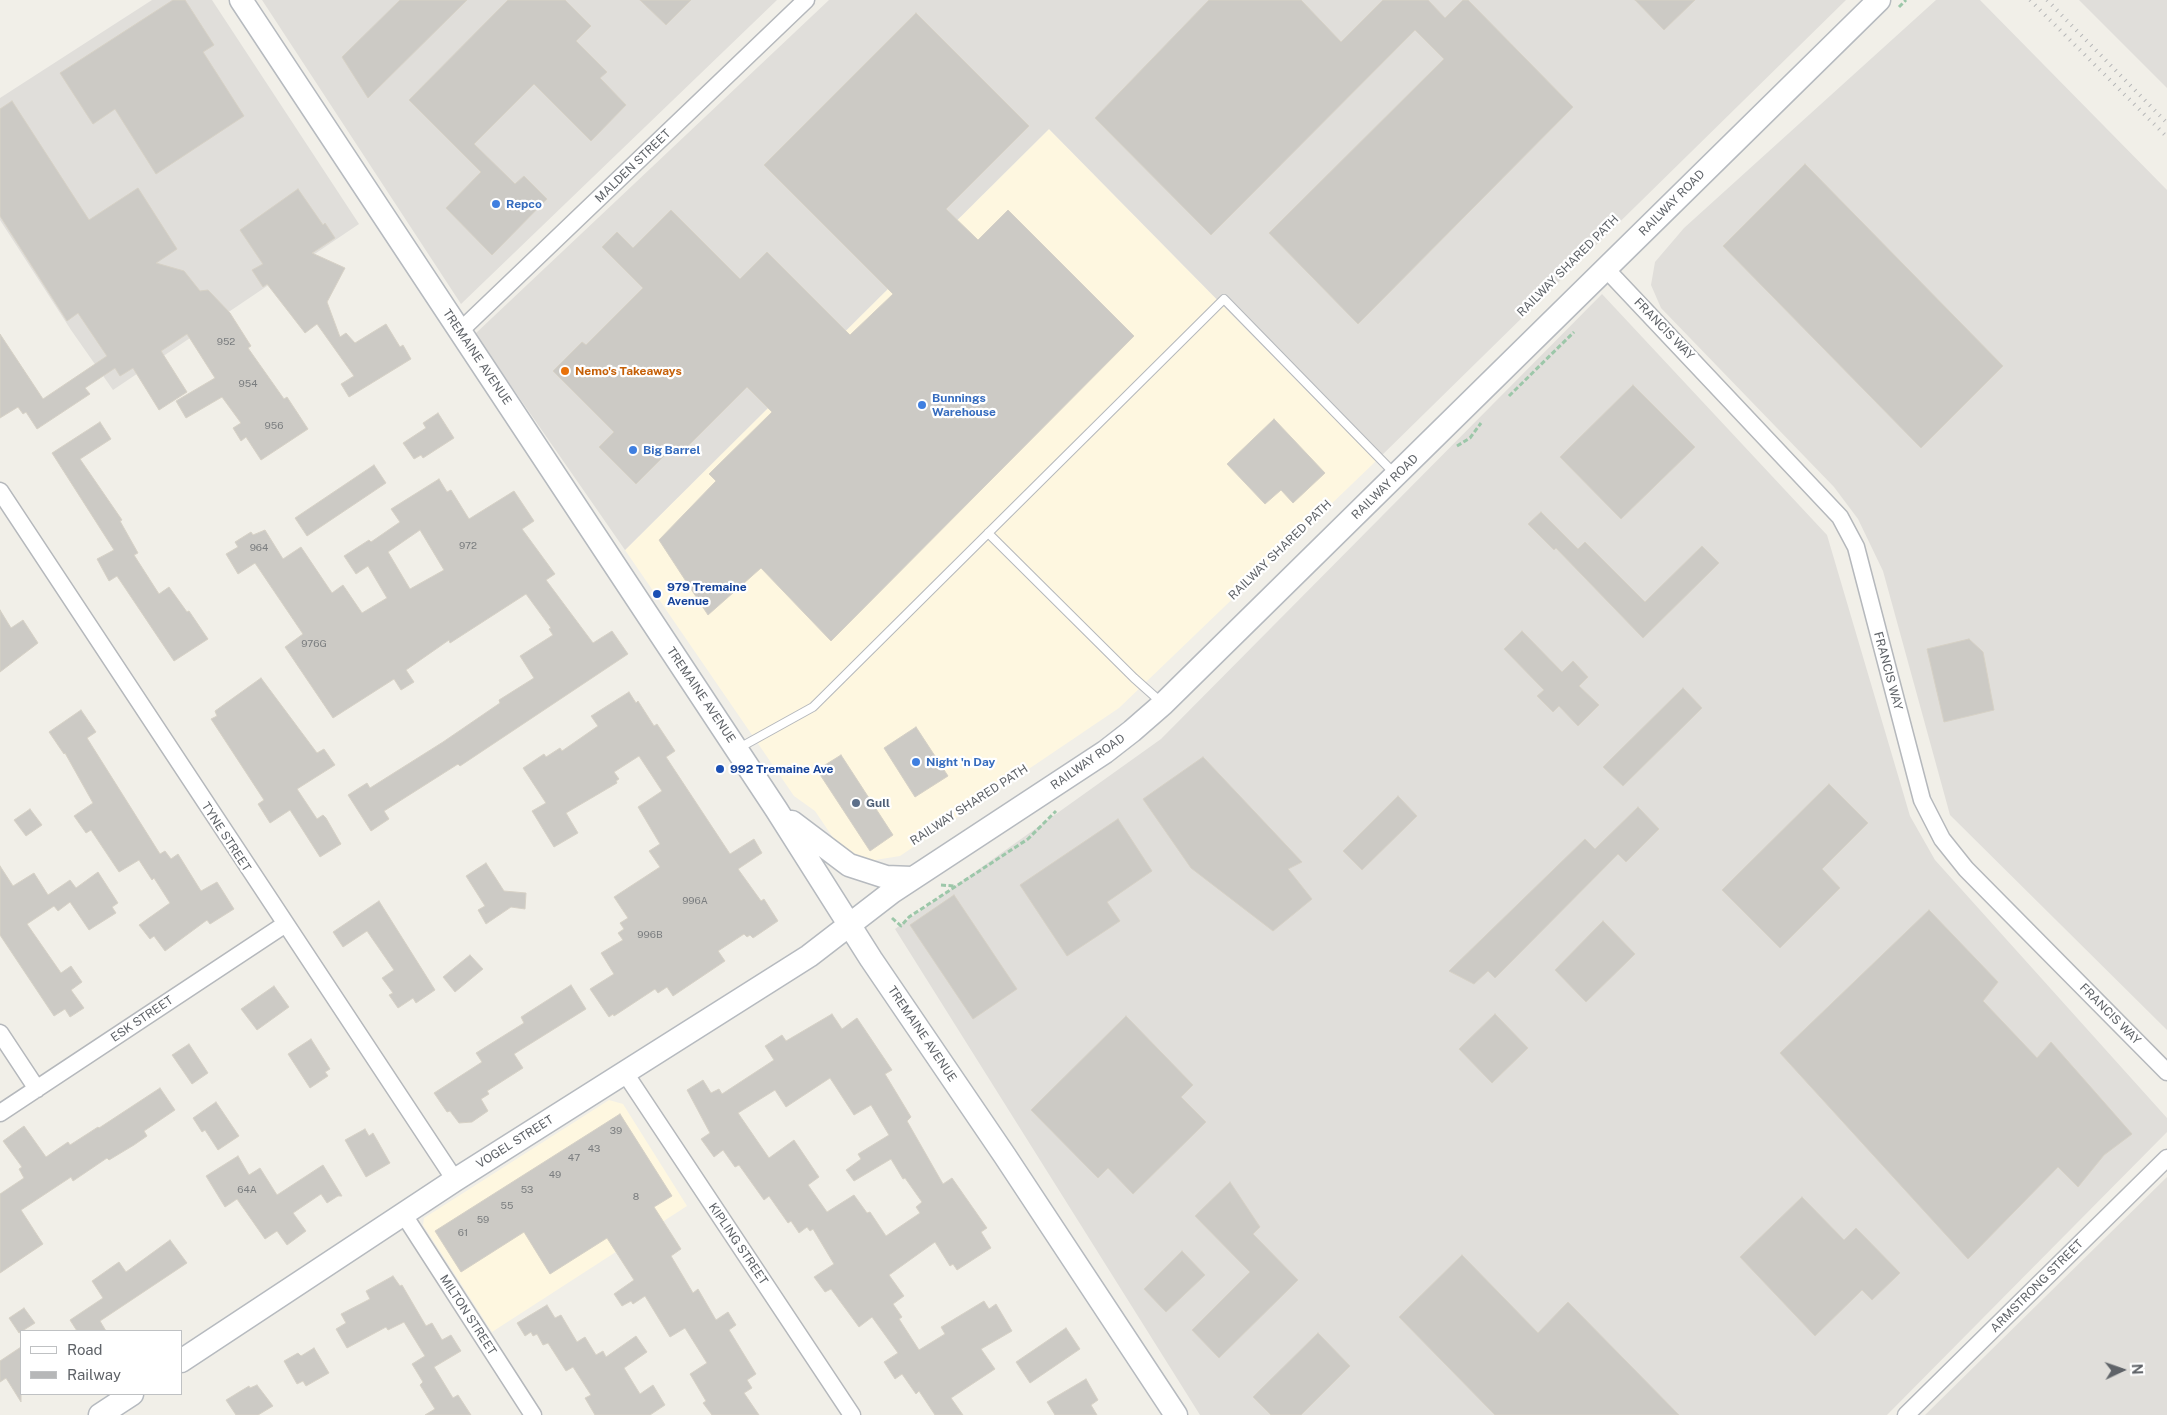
<!DOCTYPE html>
<style>
body{margin:0}
#map{position:relative;width:2167px;height:1415px;overflow:hidden;background:#f1efe8;font-family:"Public Sans",sans-serif}
canvas{display:block}
.legend{position:absolute;left:20px;top:1330px;width:162px;height:65px;box-sizing:border-box;background:#fff;border:1px solid #bfc1c3;margin:0;padding:6px 9px;list-style:none;font-size:15px;color:#5f6368}
.legend li{display:flex;align-items:center;gap:10px;height:25px}
.legend b{width:25px;border:1px solid #bfc1c3}
.north{position:absolute;left:2097px;top:1345px;width:50px;height:50px;-webkit-text-stroke:4px #fff;paint-order:stroke;rotate:87deg;font-size:14px;font-weight:700;line-height:20px;text-align:center;color:#5f6368}
.north::after{content:'';display:block;margin:auto;width:18px;height:22px;background:#5f6368;clip-path:polygon(50% 0,100% 100%,50% 72%,0 100%)}
</style>
<div id="map">
<canvas width="2167" height="1415"></canvas>
<ul class="legend">
<li><b style="height:6px;background:#fff"></b>Road</li>
<li><b style="height:6px;background:#b6b7b8"></b>Railway</li>
</ul>
<div class="north">N</div>
</div>
<script>
const ctx = document.querySelector('canvas').getContext('2d');
ctx.lineJoin = 'round';
function fill(path, color) {
  ctx.fillStyle = color;
  ctx.fill(path, 'evenodd');
}
function poly(rows) {
  const path = new Path2D();
  for (const r of rows) {
    path.moveTo(r[0], r[1]);
    for (let i = 2; i < r.length; i += 2) path.lineTo(r[i], r[i + 1]);
  }
  return path;
}
function trace(path, color, width, dash) {
  ctx.strokeStyle = color;
  ctx.lineWidth = width;
  ctx.lineCap = dash ? 'butt' : 'round';
  ctx.setLineDash(dash || []);
  ctx.stroke(path);
}
function write(font, color, halo, rows, align = 'center') {
  ctx.font = font + ' "Public Sans",sans-serif';
  ctx.lineWidth = 4.5;
  ctx.setLineDash([]);
  ctx.textBaseline = 'middle';
  ctx.strokeStyle = halo;
  ctx.fillStyle = color;
  for (const [text, x, y, turn = 0] of rows) {
    ctx.save();
    ctx.translate(x, y);
    ctx.rotate((+turn || 0) * Math.PI / 180);
    ctx.textAlign = isNaN(turn) ? turn : align;
    if (halo) ctx.strokeText(text, 0, 0);
    ctx.fillText(text, 0, 0);
    ctx.restore();
  }
}
fill(poly([
 [1049,129,1376,461,1119,708,900,856,869,861,838,845,815,811,794,796,625,550],
 [609,1100,623,1104,687,1206,492,1332,423,1225,424,1218]
]), '#fef7e0');
fill(poly([
 [152,0,212,0,359,224,113,390,71,330,0,220,0,98],
 [262,0,777,0,461,304],
 [829,0,1846,0,1376,461,1049,129,625,550,475,334],
 [1936,0,1980,0,2167,190,2167,1030,1950,815,1883,571,1858,519,1834,487,1661,308,1651,285,1655,262,1684,228],
 [2079,0,2167,0,2167,88],
 [1602,294,1827,535,1910,816,1935,860,2167,1118,2167,1132,1887,1415,1200,1415,895,929,1161,739],
 [2167,1177,2167,1415,1925,1415]
]), '#e0deda');
const building = poly([
 [173,0,185,0,214,45,203,52,244,116,156,174,115,109,93,124,60,73,173,0],
 [400,0,467,0,368,98,342,57,400,0],
 [508,0,565,0,591,26,576,41,607,72,600,78,626,105,591,141,534,84,474,144,515,184,524,176,547,199,492,255,446,208,481,172,409,100,508,0],
 [640,0,691,0,666,25,640,0],
 [1209,0,1301,0,1341,42,1383,0,1428,0,1445,18,1463,0,1468,0,1573,107,1358,324,1269,233,1444,59,1415,30,1211,235,1095,118,1209,0],
 [1635,0,1695,0,1664,30,1635,0],
 [916,13,1029,126,946,209,978,240,1008,210,1134,336,831,641,761,568,708,615,659,540,716,481,709,474,772,412,747,387,682,452,675,445,636,484,599,447,614,432,553,371,582,342,586,345,643,288,602,247,617,232,633,248,671,210,740,279,767,252,850,335,893,294,764,165,916,13],
 [12,101,89,220,138,188,177,249,156,263,184,271,200,291,208,290,230,313,251,346,248,348,284,399,287,397,308,429,261,460,246,437,241,441,233,428,241,423,222,397,186,418,176,401,215,378,187,334,161,351,187,392,159,410,133,368,120,376,115,368,85,388,90,394,37,429,26,412,23,414,18,407,0,418,0,334,43,399,107,356,78,313,67,321,0,216,0,109,12,101],
 [1805,164,2003,366,1921,448,1723,246,1805,164],
 [298,189,323,225,325,223,335,238,312,253,345,268,327,302,340,337,346,333,355,343,386,324,400,347,403,345,411,359,349,397,341,384,354,376,317,324,305,333,267,284,263,287,252,270,263,264,240,230,298,189],
 [1633,385,1695,447,1621,519,1560,457,1633,385],
 [438,413,454,438,423,458,421,455,414,459,403,443,426,428,423,423,438,413],
 [1274,419,1325,473,1293,503,1281,490,1265,504,1227,464,1274,419],
 [100,422,111,439,80,459,122,520,120,521,138,553,134,555,159,594,169,587,187,612,189,611,208,639,174,661,117,576,109,581,97,559,114,550,52,453,100,422],
 [374,465,386,483,307,536,295,518,374,465],
 [439,479,447,492,451,490,469,519,514,491,534,521,522,529,555,574,546,580,593,643,612,631,628,654,460,766,458,764,384,811,389,819,371,831,348,795,367,783,370,788,443,742,500,703,499,700,534,678,520,656,553,635,549,629,551,628,526,594,450,643,449,640,406,670,414,682,401,690,394,679,333,718,285,647,303,634,255,563,238,574,226,554,238,547,235,542,251,532,253,535,265,530,283,559,301,547,332,593,343,585,362,613,387,598,368,566,356,574,344,556,369,540,371,542,400,522,391,509,439,479],
 [420,530,444,570,410,589,388,552,420,530],
 [1541,512,1578,549,1585,542,1645,602,1702,546,1719,563,1643,638,1556,548,1554,550,1528,524,1541,512],
 [0,610,11,628,23,620,38,643,0,672,0,610],
 [1522,631,1562,672,1573,661,1588,677,1579,686,1599,705,1578,726,1559,706,1553,712,1537,696,1544,690,1504,649,1522,631],
 [1969,639,1983,652,1994,710,1944,722,1927,649,1969,639],
 [261,678,317,753,324,749,335,765,297,789,317,819,323,815,326,818,341,844,320,857,290,810,270,823,258,804,264,800,211,719,217,716,215,711,261,678],
 [1683,688,1702,708,1623,786,1603,767,1683,688],
 [629,692,636,703,638,701,654,726,657,724,675,751,666,757,730,854,754,839,762,853,738,869,761,901,764,899,778,921,753,938,750,935,747,937,744,934,718,951,725,961,673,996,667,987,658,993,655,989,614,1016,613,1014,609,1017,590,989,614,974,601,953,623,940,618,933,624,929,620,923,628,918,614,897,660,867,649,851,660,844,638,807,662,791,639,756,614,772,619,779,616,781,617,783,566,813,578,833,554,847,532,811,546,803,523,768,544,754,546,757,560,748,562,751,598,726,591,716,629,692],
 [81,710,96,732,87,738,160,854,165,851,171,859,178,854,201,891,217,882,234,909,210,924,207,920,165,951,154,936,150,939,139,925,170,903,154,878,152,880,139,860,119,872,91,830,86,833,74,816,93,803,65,753,64,754,49,732,81,710],
 [916,727,948,776,915,797,884,748,916,727],
 [841,755,893,835,870,851,817,770,841,755],
 [1203,757,1302,862,1288,869,1312,899,1273,931,1191,868,1143,799,1203,757],
 [1829,784,1868,823,1822,869,1840,888,1780,948,1722,890,1829,784],
 [1398,796,1417,816,1362,870,1343,851,1398,796],
 [1638,807,1659,829,1626,862,1618,854,1495,978,1488,971,1474,984,1449,971,1585,839,1595,849,1638,807],
 [30,809,42,825,26,836,14,820,30,809],
 [1118,819,1152,871,1107,902,1120,921,1067,956,1020,885,1118,819],
 [486,863,504,891,526,893,525,909,511,907,486,924,478,910,485,906,466,876,486,863],
 [0,866,13,886,34,873,48,895,70,880,76,888,98,872,118,903,112,907,116,913,89,930,70,902,58,911,54,906,27,924,61,973,71,966,82,982,71,990,84,1008,70,1017,65,1009,54,1016,0,935,0,866],
 [954,895,1017,989,973,1019,910,925,954,895],
 [379,901,435,990,416,1003,413,998,398,1008,389,995,393,993,382,978,394,970,367,931,343,947,333,932,379,901],
 [1929,910,1998,982,1983,1001,2037,1058,2051,1042,2132,1134,2104,1155,2078,1187,2058,1167,1968,1259,1780,1053,1929,910],
 [1603,921,1635,954,1586,1002,1555,970,1603,921],
 [470,955,483,969,455,992,443,977,470,955],
 [571,985,586,1009,514,1054,523,1068,487,1091,489,1094,481,1099,488,1111,472,1122,459,1123,450,1111,447,1112,434,1093,482,1062,476,1053,524,1023,521,1017,571,985],
 [274,986,289,1007,257,1030,241,1009,274,986],
 [832,1014,842,1029,857,1018,892,1070,885,1074,911,1117,907,1121,943,1184,952,1178,987,1228,981,1232,991,1248,957,1270,953,1264,950,1266,935,1242,889,1275,904,1296,893,1304,902,1317,899,1319,919,1350,945,1334,941,1327,984,1301,989,1309,996,1304,1012,1331,981,1349,995,1369,951,1398,963,1415,935,1415,919,1391,916,1394,902,1374,895,1379,884,1362,898,1353,872,1317,859,1327,831,1289,825,1292,814,1277,834,1264,813,1229,810,1231,807,1227,799,1233,791,1221,788,1223,769,1196,764,1200,739,1165,735,1167,723,1150,714,1157,701,1139,710,1133,687,1090,703,1080,711,1093,719,1089,722,1094,774,1060,765,1046,782,1035,786,1041,832,1014],
 [830,1078,854,1115,871,1105,889,1135,858,1154,861,1159,846,1170,854,1181,891,1159,903,1179,905,1178,922,1202,916,1207,920,1213,886,1236,870,1212,867,1213,854,1195,827,1212,808,1185,819,1177,794,1140,769,1158,738,1113,775,1090,786,1107,830,1078],
 [1495,1014,1528,1048,1492,1083,1459,1049,1495,1014],
 [1126,1016,1193,1085,1181,1097,1206,1122,1133,1194,1108,1168,1098,1178,1031,1110,1126,1016],
 [311,1039,330,1069,325,1072,328,1076,310,1088,288,1054,311,1039],
 [189,1044,208,1073,192,1084,172,1055,189,1044],
 [160,1088,175,1110,144,1131,147,1136,134,1145,109,1160,107,1158,73,1181,71,1177,21,1210,43,1244,0,1273,0,1194,24,1178,19,1169,22,1167,3,1141,24,1126,46,1157,68,1142,70,1145,98,1127,99,1128,160,1088],
 [216,1102,239,1136,218,1150,205,1130,202,1132,193,1118,216,1102],
 [620,1114,672,1196,654,1207,681,1249,671,1256,693,1293,698,1289,716,1320,728,1312,736,1325,729,1330,756,1374,747,1380,752,1388,744,1393,759,1415,712,1415,703,1403,706,1401,690,1374,707,1363,685,1328,670,1337,645,1296,633,1304,631,1301,622,1306,614,1294,634,1280,607,1238,550,1274,524,1232,461,1272,435,1231,620,1114],
 [365,1129,369,1136,373,1133,390,1163,366,1177,345,1140,365,1129],
 [238,1156,249,1175,260,1168,277,1195,323,1165,342,1196,338,1196,327,1203,321,1194,293,1213,306,1231,287,1245,277,1231,265,1239,237,1199,225,1207,206,1176,238,1156],
 [1230,1182,1260,1227,1253,1234,1298,1280,1219,1358,1192,1330,1250,1272,1195,1216,1230,1182],
 [1802,1197,1844,1240,1856,1228,1900,1273,1872,1300,1862,1290,1815,1336,1740,1257,1802,1197],
 [170,1240,187,1263,100,1321,106,1331,77,1331,70,1320,103,1298,92,1281,119,1262,126,1272,170,1240],
 [1182,1251,1205,1275,1166,1312,1144,1289,1182,1251],
 [1462,1255,1538,1333,1568,1302,1679,1415,1495,1415,1399,1317,1462,1255],
 [393,1276,400,1286,402,1285,426,1326,432,1323,442,1340,451,1335,461,1351,434,1367,453,1398,458,1395,471,1415,425,1415,435,1409,420,1385,423,1382,412,1364,425,1356,404,1322,388,1330,386,1327,347,1348,336,1329,346,1323,341,1314,370,1299,366,1291,393,1276],
 [547,1305,555,1318,561,1315,577,1342,585,1337,596,1355,603,1351,606,1357,636,1336,647,1352,624,1368,640,1394,653,1385,665,1405,650,1415,595,1415,585,1398,591,1395,573,1367,566,1371,548,1343,543,1345,537,1334,533,1336,531,1332,525,1336,517,1323,547,1305],
 [24,1308,35,1323,19,1333,9,1318,24,1308],
 [1066,1328,1080,1349,1030,1383,1016,1362,1066,1328],
 [1318,1333,1350,1366,1301,1415,1271,1415,1253,1397,1318,1333],
 [21,1347,21,1402,6,1378,0,1382,0,1361,21,1347],
 [314,1348,329,1373,306,1386,303,1381,297,1384,284,1361,298,1353,301,1356,314,1348],
 [1086,1379,1098,1400,1091,1405,1097,1415,1055,1415,1047,1402,1086,1379],
 [257,1385,273,1406,258,1415,236,1415,226,1400,249,1386,250,1388,257,1385]
]);
fill(building, '#cccac5');
trace(building, '#d6d1c6', 1);
const service = poly([
 [988,533,1134,678,1162,703],
 [739,748,813,707,1224,299,1395,474]
]);
const minor = poly([
 [1607,270,1840,517,1856,547,1922,800,1942,839,1966,869,2167,1072],
 [460,331,806,0],
 [0,491,455,1180],
 [0,1033,37,1089],
 [625,1073,852,1415],
 [0,1113,284,925],
 [404,1215,533,1415],
 [1906,1415,2167,1158]
]);
const secondary = poly([
 [241,0,776,809,871,959,1005,1156,1176,1415],
 [792,822,849,865,886,877,912,878],
 [181,1361,455,1180,809,956,892,892,1105,752,1132,731,1163,704,1879,0],
 [100,1415,132,1394]
]);
trace(service, '#b5b8bc', 10);
trace(minor, '#b5b8bc', 19);
trace(secondary, '#b6babf', 25);
trace(poly([
 [1899,7,1906,0],
 [1509,396,1574,332],
 [1457,446,1470,438,1481,423],
 [941,885,954,886],
 [892,918,901,926,909,917,1028,839,1056,811]
]), '#9cc7a9', 3, [5, 2.5]);
trace(service, '#fff', 8);
trace(minor, '#fff', 16);
trace(secondary, '#fff', 22);
trace(poly([
 [2030,0,2167,137],
 [2047,0,2167,123]
]), '#b6b7b8', 4, [1, 6]);
for (const [x, y, r, color] of [
 [496,204,5,"#3f7fe0"],
 [565,371,5,"#e8710a"],
 [922,405,5,"#3f7fe0"],
 [633,450,5,"#3f7fe0"],
 [657,594,5,"#1a4fb4"],
 [916,762,5,"#3f7fe0"],
 [720,769,5,"#1a4fb4"],
 [856,803,5,"#5c6f8a"]
]) {
  const dot = new Path2D();
  dot.arc(x, y, r, 0, 2 * Math.PI);
  ctx.fillStyle = color;
  ctx.fill(dot);
  trace(dot, '#fff', 2);
}
write('10px', '#7a7d7f', null, [
 ["952",226,342],
 ["954",248,384],
 ["956",274,426],
 ["972",468,546],
 ["964",259,548],
 ["976G",314,644],
 ["996A",695,901],
 ["996B",650,935],
 ["39",616,1131],
 ["43",594,1149],
 ["47",574,1158],
 ["49",555,1175],
 ["64A",247,1190],
 ["53",527,1190],
 ["8",636,1197],
 ["55",507,1206],
 ["59",483,1220],
 ["61",463,1233]
]);
write('12px', '#5f6368', '#fff', [
 ["MALDEN STREET",633,166,-44],
 ["RAILWAY ROAD",1672,203,-45],
 ["RAILWAY SHARED PATH",1568,266,-45],
 ["FRANCIS WAY",1664,329,46],
 ["TREMAINE AVENUE",477,357,56],
 ["RAILWAY ROAD",1385,487,-44],
 ["RAILWAY SHARED PATH",1280,550,-44],
 ["FRANCIS WAY",1888,671,75],
 ["TREMAINE AVENUE",701,695,56],
 ["RAILWAY ROAD",1088,762,-35],
 ["RAILWAY SHARED PATH",969,805,-33],
 ["TYNE STREET",226,837,57],
 ["FRANCIS WAY",2110,1014,45],
 ["ESK STREET",142,1019,-34],
 ["TREMAINE AVENUE",922,1034,56],
 ["VOGEL STREET",515,1142,-32],
 ["KIPLING STREET",738,1244,56],
 ["ARMSTRONG STREET",2037,1286,-45],
 ["MILTON STREET",468,1315,57]
]);
write('bold 12px', '#366cbe', '#fff', [
 ["Repco",506,204],
 ["Bunnings",932,398],
 ["Warehouse",932,412],
 ["Big Barrel",643,450],
 ["Night 'n Day",926,762]
], 'left');
write('bold 12px', '#c56008', '#fff', [
 ["Nemo's Takeaways",575,371]
], 'left');
write('bold 12px', '#164399', '#fff', [
 ["979 Tremaine",667,587],
 ["Avenue",667,601],
 ["992 Tremaine Ave",730,769]
], 'left');
write('bold 12px', '#4e5e75', '#fff', [
 ["Gull",866,803]
], 'left');
</script>
